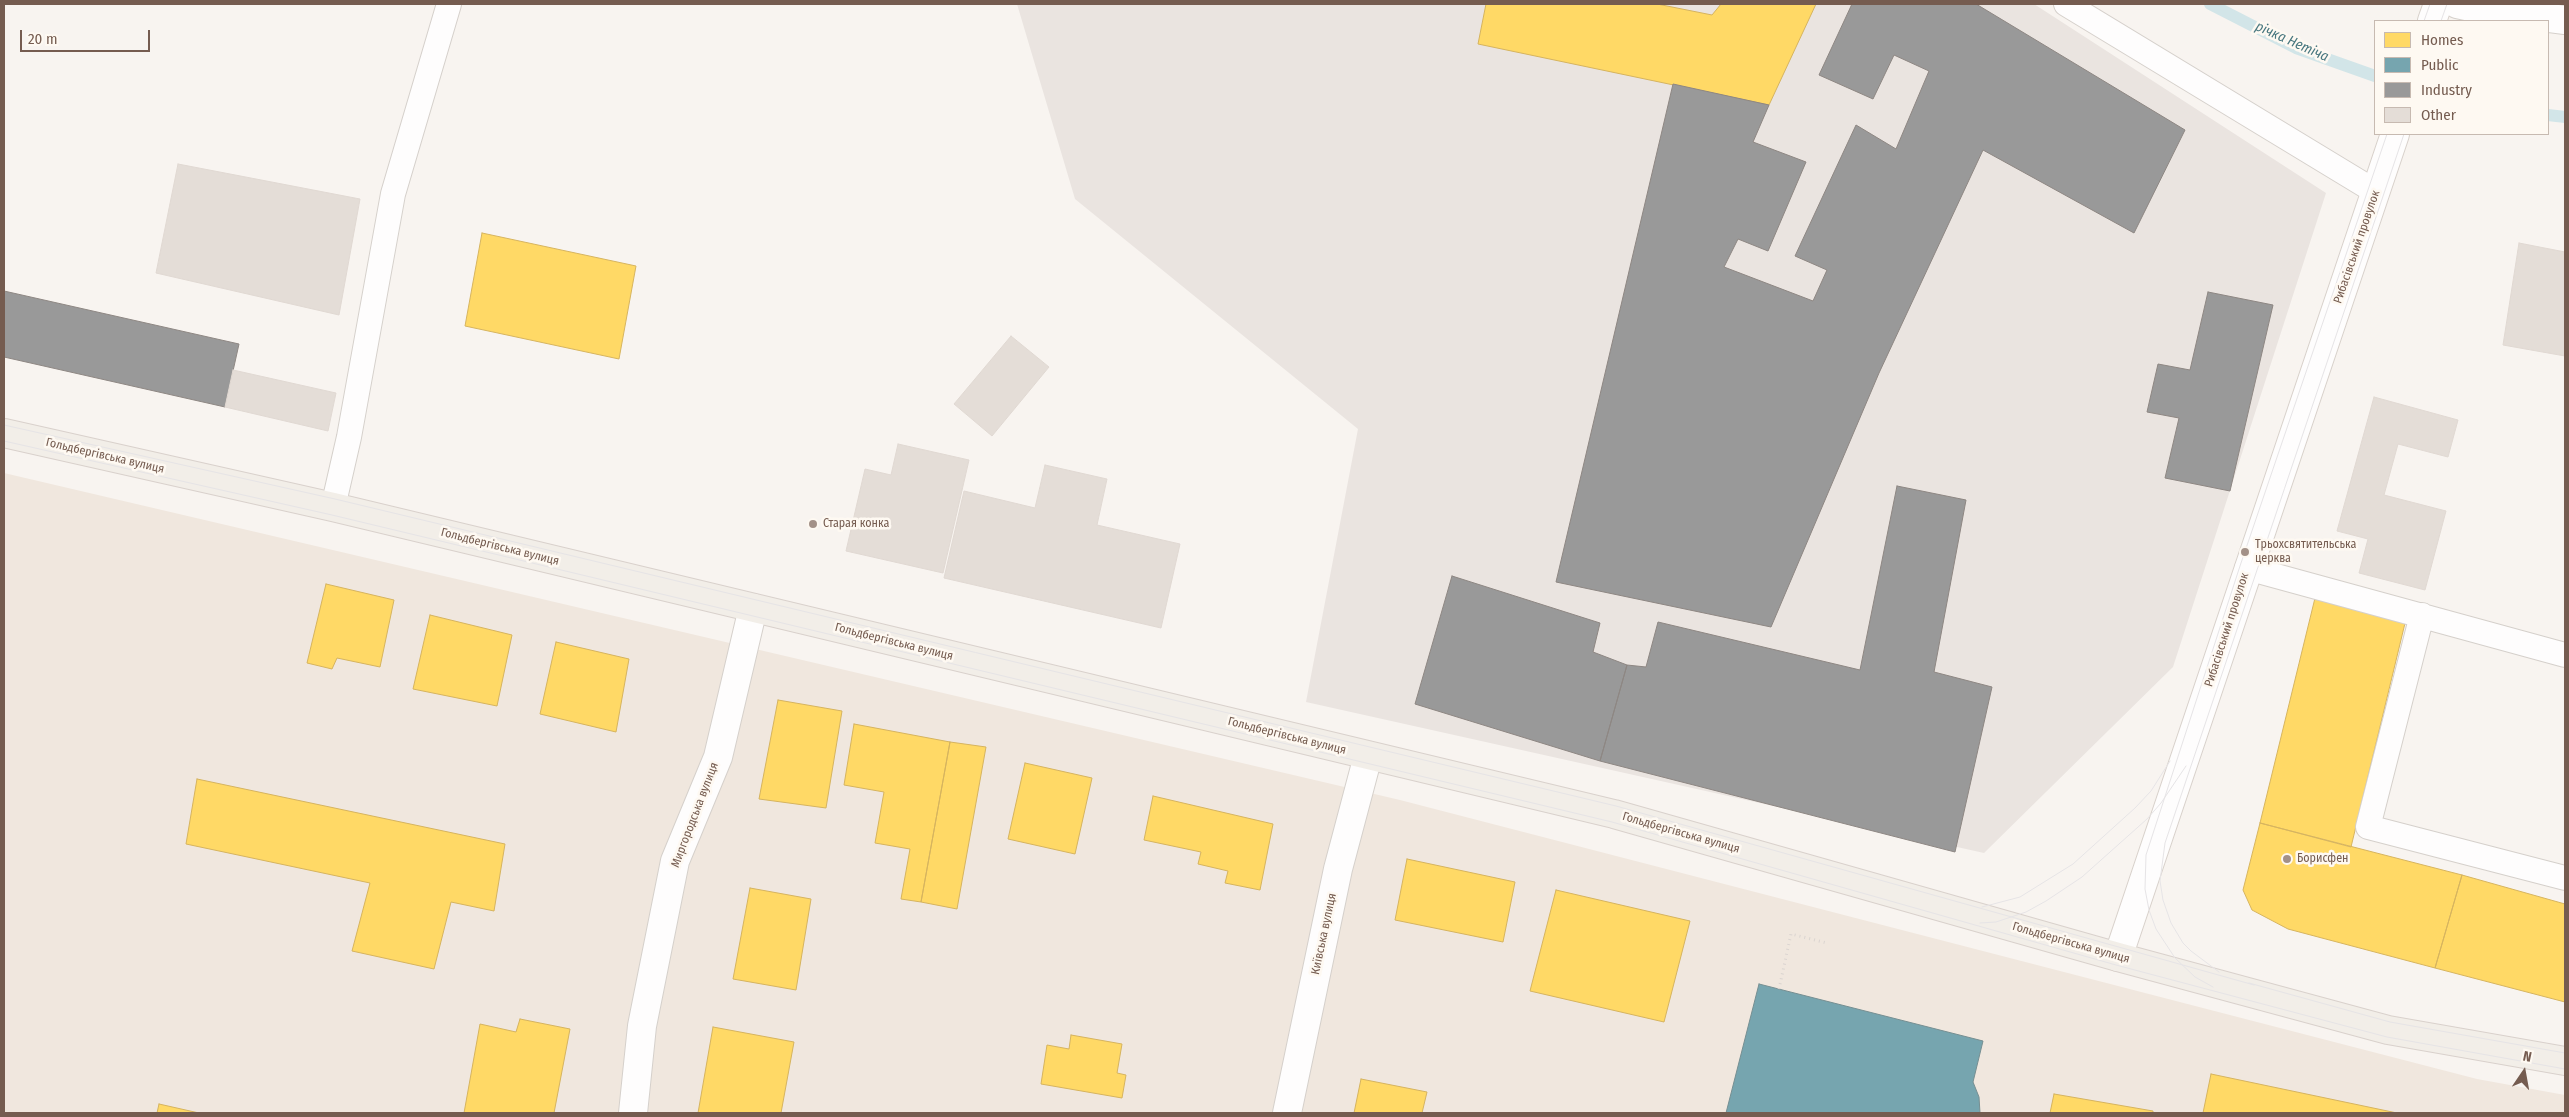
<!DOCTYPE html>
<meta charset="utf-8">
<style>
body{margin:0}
#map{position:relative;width:2569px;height:1117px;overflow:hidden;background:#f8f4f0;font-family:"Fira Sans Condensed",sans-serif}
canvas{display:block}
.frame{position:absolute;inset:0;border:5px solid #755c50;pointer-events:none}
.legend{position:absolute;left:2374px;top:20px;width:175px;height:115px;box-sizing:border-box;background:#fef9f2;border:1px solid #c7bab1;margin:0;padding:6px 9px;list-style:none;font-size:15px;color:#755c50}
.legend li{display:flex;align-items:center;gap:10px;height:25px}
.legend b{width:25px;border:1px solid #c7bab1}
.north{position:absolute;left:2499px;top:1047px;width:50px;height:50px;-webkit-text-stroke:4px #fef9f2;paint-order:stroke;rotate:12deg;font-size:14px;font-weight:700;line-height:20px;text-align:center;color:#755c50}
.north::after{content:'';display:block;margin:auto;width:18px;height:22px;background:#755c50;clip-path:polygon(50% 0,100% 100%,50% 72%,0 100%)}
.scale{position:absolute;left:20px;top:30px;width:130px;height:22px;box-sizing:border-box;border:2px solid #755c50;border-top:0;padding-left:6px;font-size:15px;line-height:18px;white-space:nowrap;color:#755c50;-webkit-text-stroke:4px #fef9f2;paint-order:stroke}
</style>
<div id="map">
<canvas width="2569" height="1117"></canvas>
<div class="frame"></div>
<ul class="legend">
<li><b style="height:14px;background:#ffd966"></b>Homes</li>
<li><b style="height:14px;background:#76a5af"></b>Public</li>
<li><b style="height:14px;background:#999"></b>Industry</li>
<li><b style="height:14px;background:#e4ddd7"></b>Other</li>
</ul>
<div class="north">N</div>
<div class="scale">20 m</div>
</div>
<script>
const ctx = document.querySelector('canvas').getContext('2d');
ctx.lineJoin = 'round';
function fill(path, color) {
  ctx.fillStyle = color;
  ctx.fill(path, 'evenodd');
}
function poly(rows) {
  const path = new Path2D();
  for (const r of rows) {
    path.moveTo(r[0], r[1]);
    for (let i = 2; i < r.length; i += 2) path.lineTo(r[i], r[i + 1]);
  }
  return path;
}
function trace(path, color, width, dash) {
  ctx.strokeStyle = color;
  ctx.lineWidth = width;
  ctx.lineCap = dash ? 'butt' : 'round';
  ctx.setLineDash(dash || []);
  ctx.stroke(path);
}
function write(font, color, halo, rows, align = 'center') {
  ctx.font = font + ' "Fira Sans Condensed",sans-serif';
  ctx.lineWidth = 5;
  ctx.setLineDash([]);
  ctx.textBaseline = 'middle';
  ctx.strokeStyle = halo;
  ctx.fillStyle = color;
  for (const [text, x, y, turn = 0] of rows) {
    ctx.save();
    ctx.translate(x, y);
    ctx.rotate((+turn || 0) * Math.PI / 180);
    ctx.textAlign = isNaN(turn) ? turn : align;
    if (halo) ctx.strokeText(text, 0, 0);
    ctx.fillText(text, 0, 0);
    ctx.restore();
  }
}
fill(poly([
 [4,473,1400,800,2477,1079,2565,1095,2565,1113,4,1113]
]), '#f0e7de');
fill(poly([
 [1017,4,2034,4,2326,193,2173,667,1984,853,1306,702,1358,429,1075,199]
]), '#eae4e0');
const homes = poly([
 [1486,4,1657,4,1712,15,1721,4,1816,4,1769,105,1478,44,1486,4],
 [482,233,636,266,619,359,465,326,482,233],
 [326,584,394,600,380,667,337,658,332,669,307,663,326,584],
 [2316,594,2406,619,2351,847,2260,823,2316,594],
 [430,615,512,635,497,706,413,689,430,615],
 [556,642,629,659,616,732,540,714,556,642],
 [778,700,842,711,826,808,759,799,778,700],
 [854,724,950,742,921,902,901,899,910,849,875,843,884,792,844,785,854,724],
 [950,742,986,747,957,909,921,902,950,742],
 [1025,763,1092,778,1075,854,1008,839,1025,763],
 [197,779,505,844,494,911,451,902,434,969,352,951,370,883,186,844,197,779],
 [1153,796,1273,824,1260,890,1225,883,1228,871,1198,864,1201,852,1144,840,1153,796],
 [2260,823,2462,875,2435,968,2288,929,2252,910,2243,890,2260,823],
 [1407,859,1515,882,1503,942,1395,920,1407,859],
 [2462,875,2565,904,2565,1002,2435,968,2462,875],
 [750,888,811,899,796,990,733,979,750,888],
 [1556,890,1690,921,1664,1022,1530,991,1556,890],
 [520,1019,570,1029,554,1113,464,1113,480,1024,516,1032,520,1019],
 [713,1027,794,1042,781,1113,698,1113,713,1027],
 [1071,1035,1122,1044,1117,1073,1126,1075,1122,1098,1041,1084,1047,1045,1069,1049,1071,1035],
 [2211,1074,2397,1113,2203,1113,2211,1074],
 [1361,1079,1427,1092,1422,1113,1354,1113,1361,1079],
 [2054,1094,2153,1111,2153,1113,2050,1113,2054,1094],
 [159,1104,199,1113,157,1113,159,1104]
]);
fill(homes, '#ffd966');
trace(homes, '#d6b45f', 1);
const public = poly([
 [1759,984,1983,1041,1973,1082,1979,1097,1980,1113,1726,1113,1759,984]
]);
fill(public, '#76a5af');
trace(public, '#768f92', 1);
const industry = poly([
 [1852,4,1976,4,2185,130,2134,233,1983,150,1879,373,1771,627,1556,582,1673,84,1769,105,1753,142,1806,162,1768,251,1738,239,1724,267,1813,301,1827,270,1795,256,1856,125,1896,149,1929,71,1894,55,1873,99,1819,75,1852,4],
 [4,291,239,344,225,407,4,357,4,291],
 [2208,292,2273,305,2230,491,2165,478,2179,418,2147,412,2158,364,2190,370,2208,292],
 [1897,486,1966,500,1934,672,1992,687,1955,852,1600,761,1627,665,1646,667,1658,622,1860,670,1897,486],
 [1452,576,1600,623,1593,652,1627,665,1600,761,1415,704,1452,576]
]);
fill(industry, '#999');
trace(industry, '#8e8783', 1);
trace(poly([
 [2210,4,2296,48,2375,76],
 [2548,115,2565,117]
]), '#d2e5e8', 12);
const building = poly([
 [178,164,360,199,339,315,156,273,178,164],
 [2519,243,2565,252,2565,356,2503,345,2519,243],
 [1011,336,1049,367,992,436,954,404,1011,336],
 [233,370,336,393,328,431,225,407,233,370],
 [2374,397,2458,420,2448,457,2398,444,2384,495,2446,511,2425,590,2359,573,2368,539,2337,531,2374,397],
 [898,444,969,460,943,573,846,551,865,469,891,475,898,444],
 [1045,465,1107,479,1097,525,1180,544,1161,628,944,578,964,491,1035,508,1045,465]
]);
fill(building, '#e4ddd7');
trace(building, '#e0d8d2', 1);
const lane = poly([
 [2066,4,2376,192],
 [333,507,349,437,393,194,449,4],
 [2247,568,2565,655],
 [2422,615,2368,827,2565,878]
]);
const street = poly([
 [2457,4,2480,9,2565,20],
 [633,1113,642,1026,675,861,718,757,753,608],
 [1287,1113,1338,869,1368,756]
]);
const secondary = poly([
 [2432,21,2438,4],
 [2118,957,2395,134]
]);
const primary = poly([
 [4,433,333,507,1614,814,2118,957,2388,1030,2565,1061]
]);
trace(lane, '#d5d0cb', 26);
trace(street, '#d5d0cb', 30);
trace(secondary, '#d8d1cb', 30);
trace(primary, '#d9d1cc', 30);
trace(poly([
 [1779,989,1791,934,1827,943]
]), '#dad4d0', 3, [1, 4]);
trace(lane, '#fefdfd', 24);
trace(street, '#fefdfd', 28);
trace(secondary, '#fefdfd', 28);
trace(primary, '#f2eee8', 28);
trace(poly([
 [2424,21,2430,4],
 [2441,21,2447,4],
 [4,425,335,499,1616,806,2254,985],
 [4,441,332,515,1612,822,2116,965,2387,1037,2565,1069],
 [1982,907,2020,897,2073,864,2135,808,2151,791,2170,761],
 [1980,923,1996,922,2026,912,2046,901,2082,877,2147,819,2161,803,2186,766],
 [2219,972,2191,951,2183,943,2171,923,2163,900,2160,881,2165,843,2404,134],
 [2249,983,2390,1022,2565,1053],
 [2213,987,2195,977,2175,958,2156,929,2149,910,2145,889,2146,855,2240,566,2387,134]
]), '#e6e4e6', 1);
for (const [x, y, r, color] of [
 [813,524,5,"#a39188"],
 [2245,552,5,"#a39188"],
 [2287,859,5,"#a39188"]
]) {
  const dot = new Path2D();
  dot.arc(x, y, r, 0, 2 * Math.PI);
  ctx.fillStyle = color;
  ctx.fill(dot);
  trace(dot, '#fef9f2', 2);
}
write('12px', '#755c50', '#fef9f2', [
 ["Рибасівський провулок",2357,247,-71],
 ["Гольдбергівська вулиця",105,456,13],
 ["Гольдбергівська вулиця",500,547,14],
 ["Рибасівський провулок",2227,630,-72],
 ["Гольдбергівська вулиця",894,642,14],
 ["Гольдбергівська вулиця",1287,736,14],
 ["Миргородська вулиця",695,815,-69],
 ["Гольдбергівська вулиця",1681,833,16],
 ["Київська вулиця",1324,934,-78],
 ["Гольдбергівська вулиця",2071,943,16]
]);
write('12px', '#755c50', '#fef9f2', [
 ["Старая конка",823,524],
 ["Трьохсвятительська",2255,545],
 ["церква",2255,559],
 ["Борисфен",2297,859]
], 'left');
write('italic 14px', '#48777f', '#fef9f2', [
 ["річка Нетіча",2292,42,24]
]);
</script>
